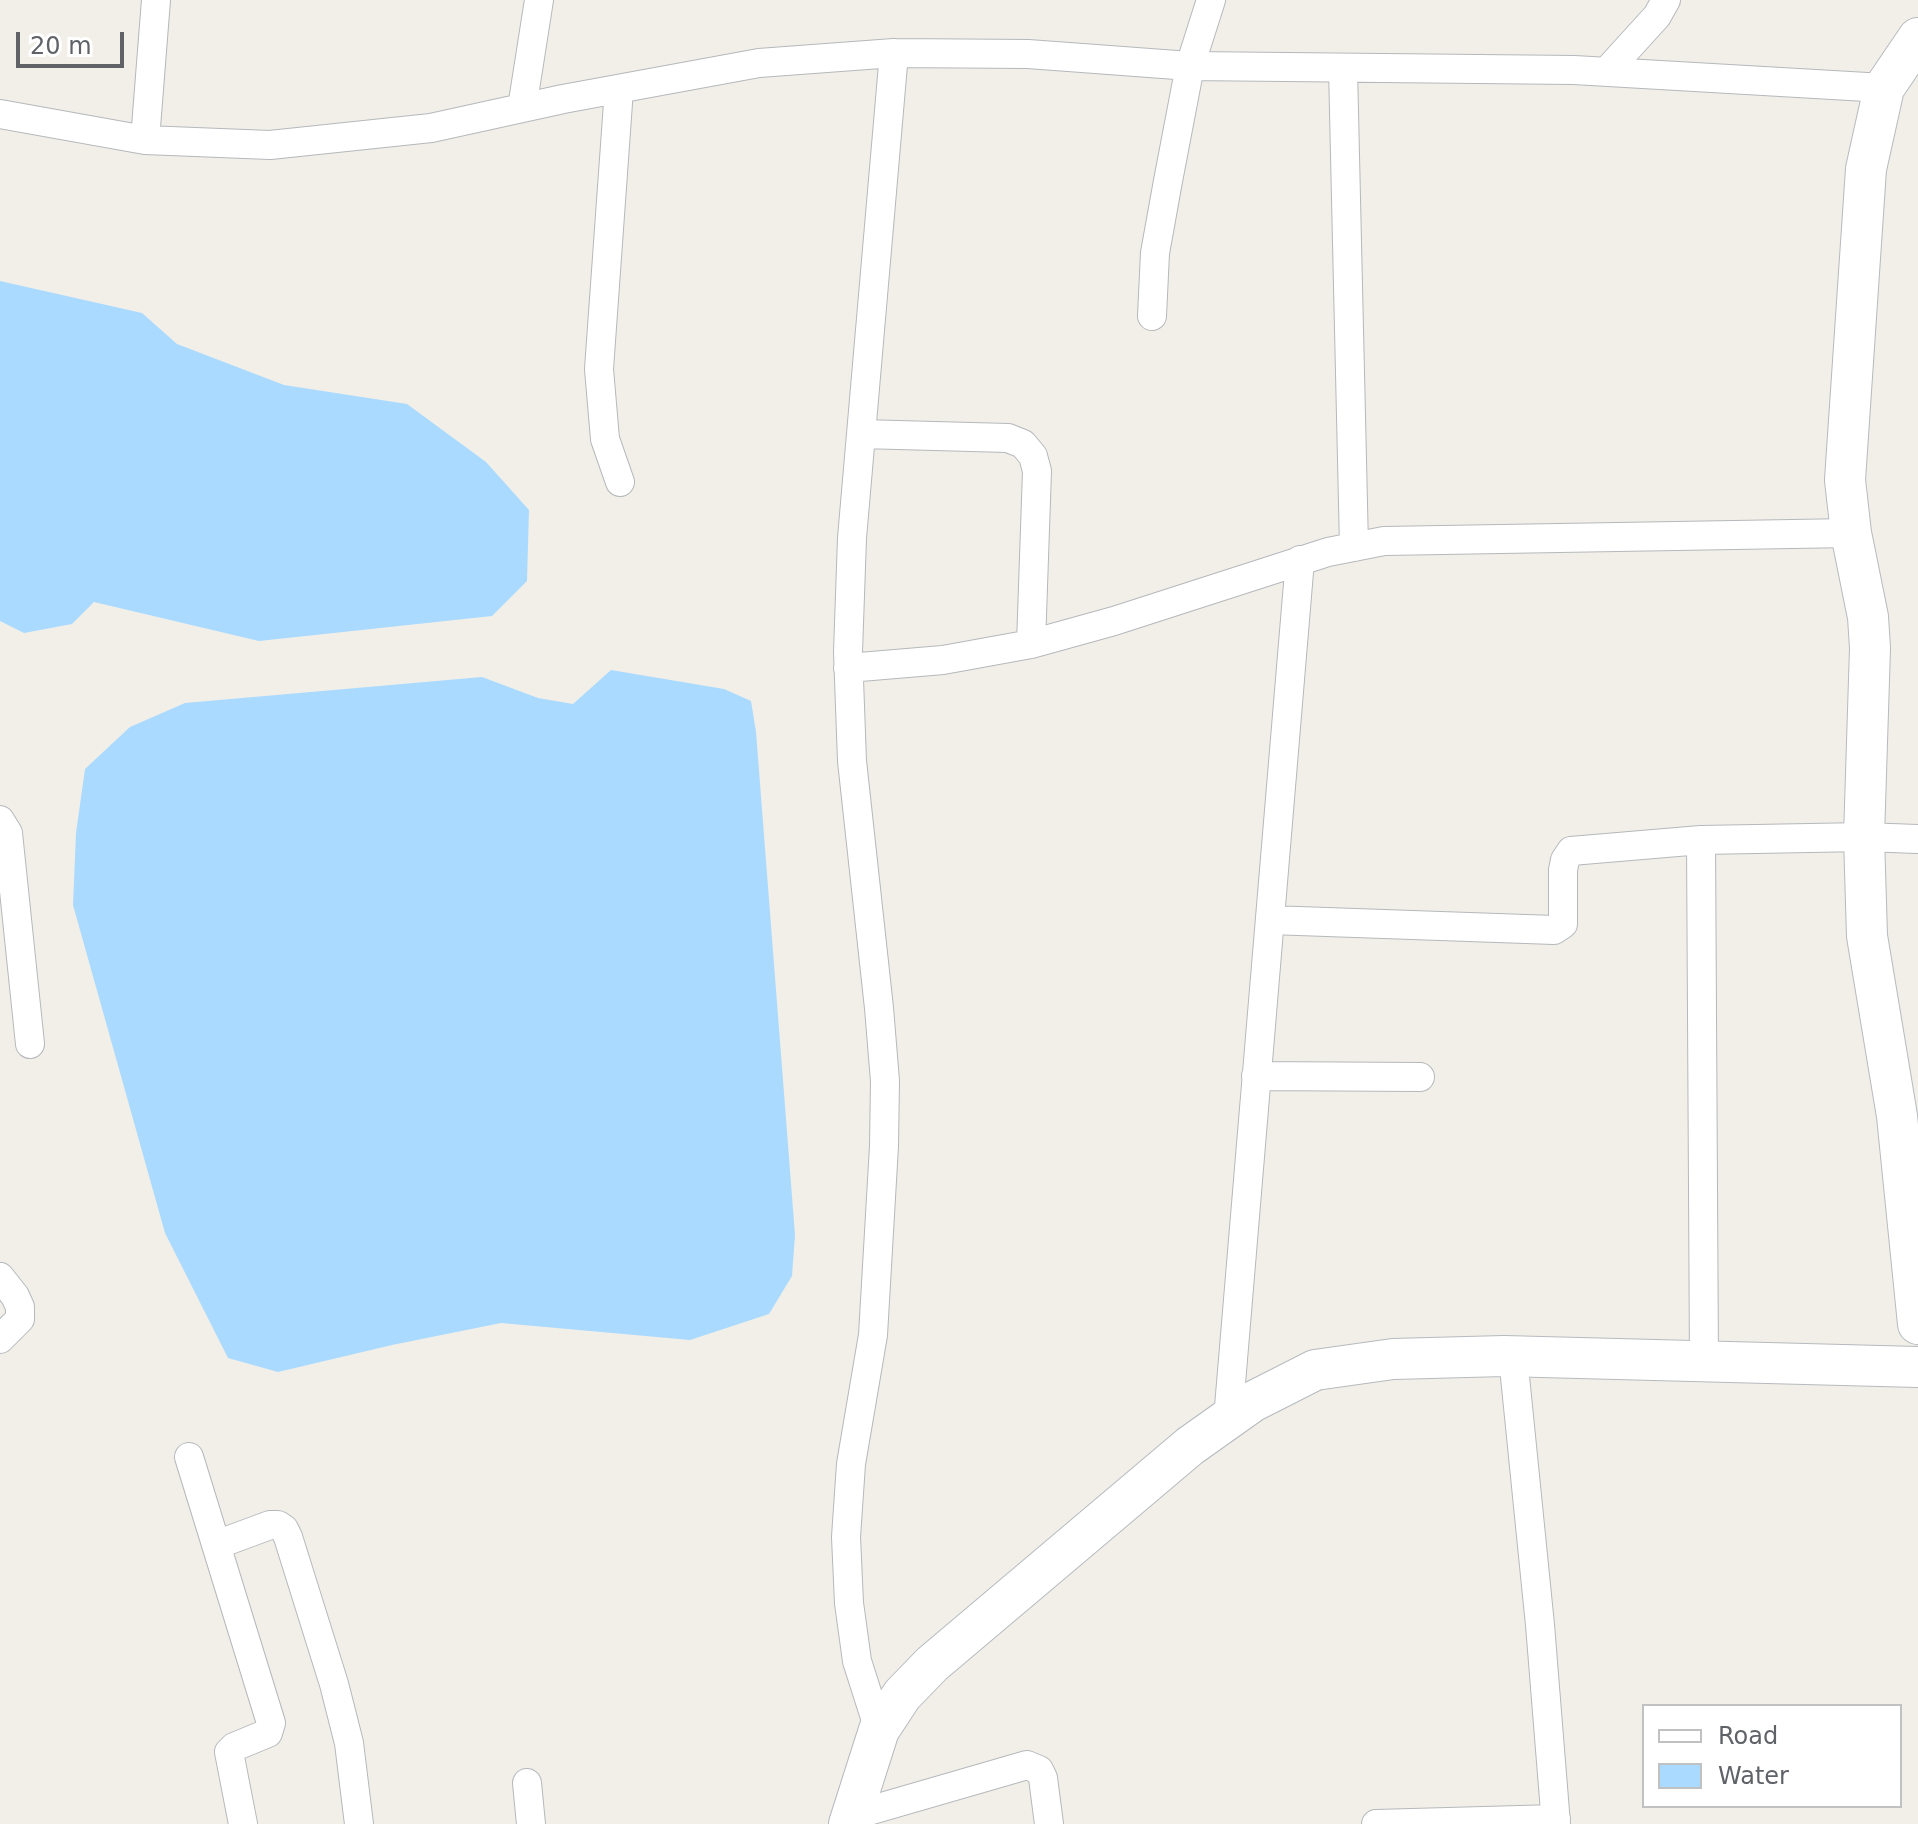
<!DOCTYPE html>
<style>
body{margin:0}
#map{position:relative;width:1918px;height:1824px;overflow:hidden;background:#f1efe8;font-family:"DejaVu Sans",sans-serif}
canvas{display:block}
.legend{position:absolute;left:1642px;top:1704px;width:260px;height:104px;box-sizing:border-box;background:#fff;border:2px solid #bfc1c3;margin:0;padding:10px 14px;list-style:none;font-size:24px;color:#5f6368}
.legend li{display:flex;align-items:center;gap:16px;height:40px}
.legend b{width:40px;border:2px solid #bfc1c3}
.scale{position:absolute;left:16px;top:32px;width:108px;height:36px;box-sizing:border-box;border:4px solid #5f6368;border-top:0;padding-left:10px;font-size:24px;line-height:28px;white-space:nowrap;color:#5f6368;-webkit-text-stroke:6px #fff;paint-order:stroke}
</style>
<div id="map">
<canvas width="1918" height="1824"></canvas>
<ul class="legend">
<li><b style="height:10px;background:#fff"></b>Road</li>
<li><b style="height:22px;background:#aadaff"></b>Water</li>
</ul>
<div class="scale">20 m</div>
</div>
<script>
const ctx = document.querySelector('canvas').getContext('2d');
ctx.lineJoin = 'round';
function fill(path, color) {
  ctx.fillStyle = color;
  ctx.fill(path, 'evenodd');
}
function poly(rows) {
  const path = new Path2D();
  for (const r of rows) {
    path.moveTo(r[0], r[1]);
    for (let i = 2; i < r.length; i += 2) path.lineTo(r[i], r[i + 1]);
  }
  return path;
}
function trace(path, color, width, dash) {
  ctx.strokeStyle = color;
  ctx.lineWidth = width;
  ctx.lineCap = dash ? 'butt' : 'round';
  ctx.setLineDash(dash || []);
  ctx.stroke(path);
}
fill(poly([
 [0,281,142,313,177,344,284,385,407,404,486,462,529,510,527,581,492,616,259,641,94,602,72,624,24,633,0,621],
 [611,670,724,689,751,701,756,732,795,1235,792,1276,769,1314,690,1340,501,1323,392,1345,278,1372,228,1358,165,1233,73,905,76,833,85,769,130,727,185,703,482,677,538,698,573,704]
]), '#aadaff');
const street = poly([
 [1343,68,1354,547],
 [1607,71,1657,16,1666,0],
 [619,89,599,369,605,439,620,482],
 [522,108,539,0],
 [0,114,145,140,270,145,431,128,563,99,759,63,894,53,1028,54,1190,66,1574,70,1884,88],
 [145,140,156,0],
 [1152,316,1155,253,1168,181,1190,66,1211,0],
 [861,434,1008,438,1023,444,1033,456,1037,471,1031,644],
 [848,668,943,660,1031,644,1114,621,1328,552,1384,541,1851,533],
 [0,820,8,833,30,1044],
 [1701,840,1704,1362],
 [1270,920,1554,930,1563,924,1563,870,1565,860,1571,851,1701,840,1864,837,1918,839],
 [1256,1076,1420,1077],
 [0,1277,15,1296,20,1307,20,1319,0,1339],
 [1513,1357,1540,1625,1556,1824],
 [1228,1419,1300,560],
 [189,1457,271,1723,268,1733,234,1747,229,1752,243,1824],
 [216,1545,270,1525,278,1525,284,1529,288,1537,334,1684,349,1743,359,1824],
 [879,1730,857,1661,849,1603,846,1537,851,1464,873,1335,884,1146,885,1081,879,1008,852,761,848,652,852,538,894,53],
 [527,1783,531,1824],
 [851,1816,1027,1765,1039,1770,1043,1778,1049,1824],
 [1376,1824,1556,1819]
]);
const secondary = poly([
 [1918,38,1884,88,1866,169,1845,480,1851,533,1868,617,1870,648,1864,837,1867,936,1897,1116,1918,1324],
 [849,1824,879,1730,902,1695,932,1664,1190,1446,1252,1402,1315,1370,1393,1359,1504,1356,1918,1367]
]);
trace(street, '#b5b8bc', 30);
trace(secondary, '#b6babf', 42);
trace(street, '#fff', 28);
trace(secondary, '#fff', 40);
</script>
